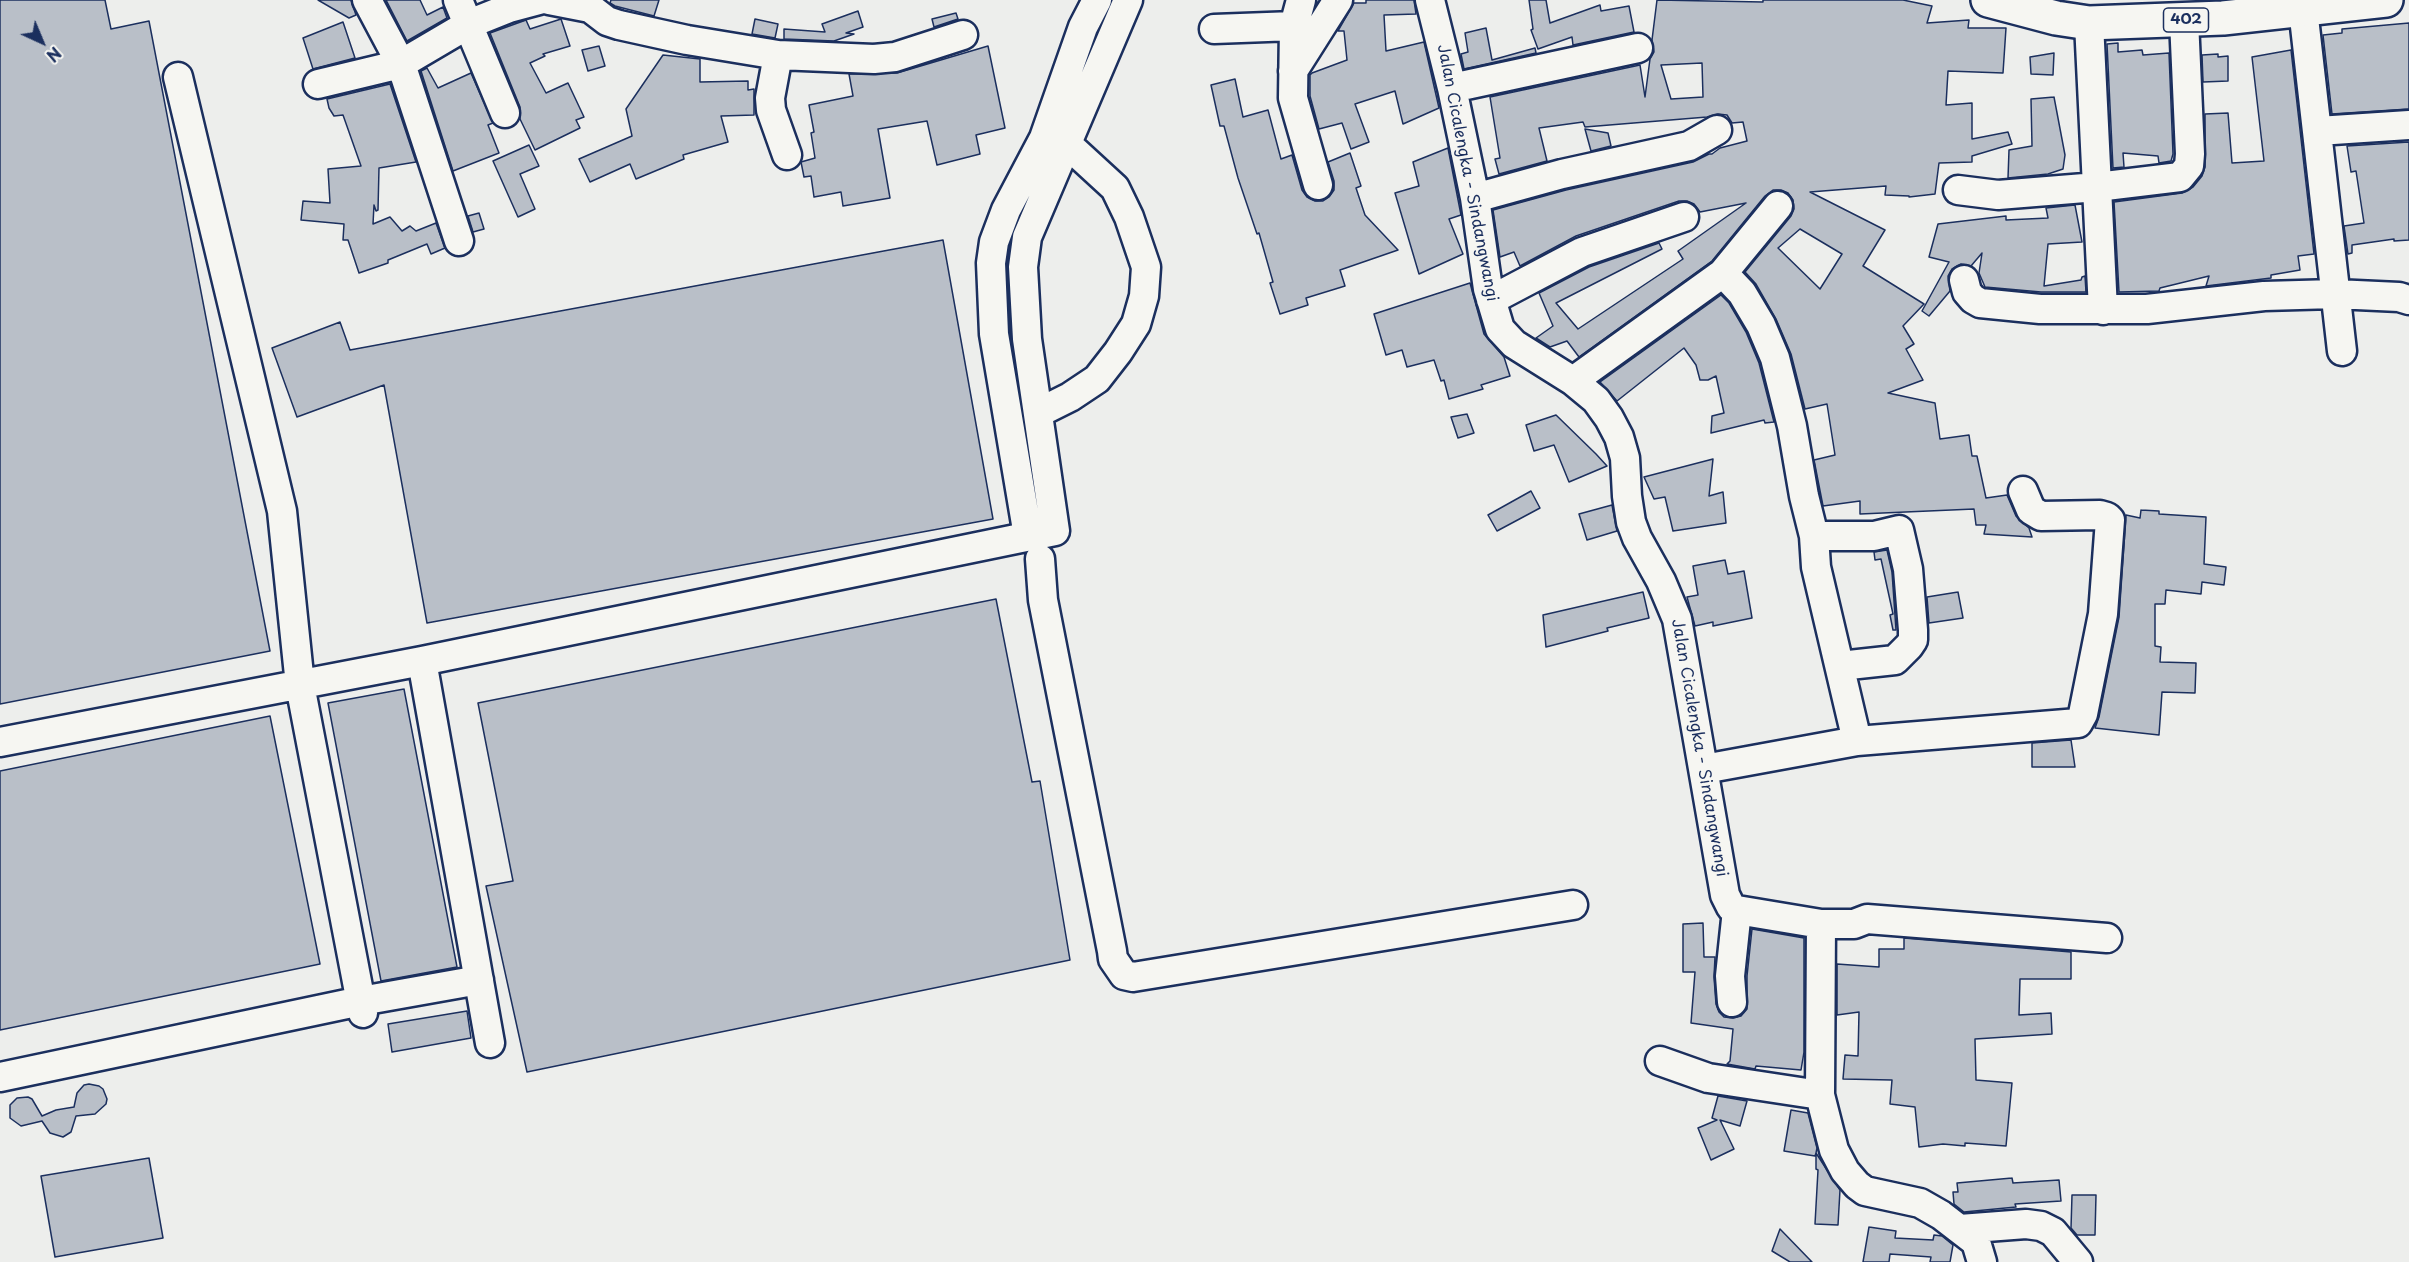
<!DOCTYPE html>
<style>
body{margin:0}
#map{position:relative;width:2409px;height:1262px;overflow:hidden;background:#edeeec;font-family:"Playpen Sans",sans-serif}
canvas{display:block}
.north{position:absolute;left:12px;top:12px;width:60px;height:60px;-webkit-text-stroke:4px #f6f6f2;paint-order:stroke;rotate:136deg;font-size:16px;font-weight:700;line-height:24px;text-align:center;color:#1b2f5e}
.north::after{content:'';display:block;margin:auto;width:21px;height:27px;background:#1b2f5e;clip-path:polygon(50% 0,100% 100%,50% 72%,0 100%)}
</style>
<div id="map">
<canvas width="2409" height="1262"></canvas>
<div class="north">N</div>
</div>
<script>
const ctx = document.querySelector('canvas').getContext('2d');
ctx.lineJoin = 'round';
function fill(path, color) {
  ctx.fillStyle = color;
  ctx.fill(path, 'evenodd');
}
function poly(rows) {
  const path = new Path2D();
  for (const r of rows) {
    path.moveTo(r[0], r[1]);
    for (let i = 2; i < r.length; i += 2) path.lineTo(r[i], r[i + 1]);
  }
  return path;
}
function trace(path, color, width, dash) {
  ctx.strokeStyle = color;
  ctx.lineWidth = width;
  ctx.lineCap = dash ? 'butt' : 'round';
  ctx.setLineDash(dash || []);
  ctx.stroke(path);
}
function write(font, color, halo, rows, align = 'center') {
  ctx.font = font + ' "Playpen Sans",sans-serif';
  ctx.lineWidth = 5;
  ctx.setLineDash([]);
  ctx.textBaseline = 'middle';
  ctx.strokeStyle = halo;
  ctx.fillStyle = color;
  for (const [text, x, y, turn = 0] of rows) {
    ctx.save();
    ctx.translate(x, y);
    ctx.rotate((+turn || 0) * Math.PI / 180);
    ctx.textAlign = isNaN(turn) ? turn : align;
    if (halo) ctx.strokeText(text, 0, 0);
    ctx.fillText(text, 0, 0);
    ctx.restore();
  }
}
const building = poly([
 [0,0,105,0,111,29,149,21,270,651,0,704,0,0],
 [318,0,351,0,356,15,349,18,318,0],
 [386,0,420,0,427,15,443,7,447,18,407,41,386,0],
 [611,0,659,0,654,16,615,6,610,3,611,0],
 [1366,0,1414,0,1416,14,1384,15,1386,51,1424,42,1439,108,1403,124,1395,91,1355,104,1369,142,1351,149,1342,123,1319,129,1310,96,1310,75,1312,73,1347,60,1344,31,1338,31,1354,3,1366,3,1366,0],
 [1529,0,1546,0,1550,23,1600,5,1601,11,1629,6,1634,32,1573,45,1572,37,1538,49,1531,30,1533,29,1529,0],
 [1657,0,1763,2,1763,0,1903,0,1932,6,1927,23,1969,20,1968,28,2006,28,2003,73,1948,71,1946,105,1972,103,1972,139,2008,132,2012,144,1972,156,1972,162,1939,163,1935,194,1909,197,1909,196,1885,195,1886,186,1810,192,1885,230,1863,266,1924,304,1903,326,1914,344,1906,349,1923,380,1888,393,1935,403,1940,439,1969,435,1972,456,1977,456,1986,498,2007,495,2016,516,2029,528,2032,537,1984,534,1986,525,1976,525,1974,509,1860,514,1860,501,1823,506,1814,460,1835,455,1827,404,1805,409,1791,354,1776,319,1756,284,1745,272,1791,216,1794,209,1793,200,1788,193,1781,190,1773,190,1765,196,1712,261,1579,357,1567,341,1550,347,1536,338,1553,326,1539,293,1589,267,1659,243,1662,249,1556,303,1578,329,1683,259,1678,251,1746,203,1700,212,1694,204,1687,201,1679,201,1576,236,1520,266,1514,252,1500,257,1493,210,1566,190,1693,162,1709,154,1712,154,1720,148,1747,141,1743,122,1732,123,1727,115,1718,114,1707,117,1585,127,1583,122,1539,128,1547,161,1499,174,1495,159,1500,158,1490,97,1640,65,1645,97,1650,59,1654,52,1652,40,1657,0],
 [1702,63,1703,97,1671,99,1661,65,1702,63],
 [1800,229,1842,254,1820,289,1778,248,1800,229],
 [858,11,863,27,846,33,854,34,834,41,784,39,784,29,825,32,822,24,858,11],
 [956,13,958,19,934,27,932,19,956,13],
 [561,19,570,46,543,54,545,56,530,63,546,93,568,83,584,117,576,120,580,128,535,150,520,119,520,107,490,33,526,20,530,29,561,19],
 [755,19,778,24,775,38,752,34,755,19],
 [343,22,355,58,313,69,303,38,343,22],
 [2409,23,2409,109,2332,114,2323,35,2342,33,2342,29,2409,23],
 [1486,28,1492,60,1535,48,1536,53,1464,69,1461,54,1468,52,1465,33,1486,28],
 [2118,43,2118,52,2142,50,2143,55,2169,53,2173,154,2171,161,2159,163,2158,156,2123,153,2124,167,2113,168,2107,44,2118,43],
 [599,46,605,66,588,71,582,50,599,46],
 [988,46,1005,128,976,135,980,154,937,165,927,121,878,129,890,198,843,206,841,192,814,197,811,176,804,177,801,162,815,158,811,133,814,132,809,105,853,96,849,74,897,73,988,46],
 [2291,50,2314,254,2298,256,2300,270,2271,275,2271,278,2206,286,2209,276,2160,288,2159,291,2119,292,2114,202,2182,193,2193,187,2202,176,2205,167,2205,114,2228,113,2232,163,2264,161,2252,57,2291,50],
 [2054,53,2053,75,2031,74,2030,57,2054,53],
 [2218,54,2218,57,2228,56,2228,81,2203,82,2202,55,2218,54],
 [663,55,700,59,700,82,748,81,748,90,754,89,754,115,721,116,728,142,683,155,684,159,636,179,630,164,590,182,579,159,632,136,626,109,663,55],
 [427,68,438,88,471,73,493,123,488,125,499,153,453,171,421,71,427,68],
 [1235,79,1243,117,1268,110,1281,159,1292,155,1302,190,1307,197,1315,201,1323,201,1329,197,1334,190,1334,181,1328,162,1350,153,1361,186,1356,188,1365,215,1398,250,1340,270,1345,286,1306,298,1308,305,1280,314,1270,283,1273,282,1259,233,1257,234,1238,178,1224,126,1220,126,1211,85,1235,79],
 [390,84,416,162,379,168,378,210,376,211,374,205,373,224,390,217,402,231,410,226,416,231,436,223,445,248,431,254,427,244,388,260,388,263,359,273,348,240,343,240,344,224,301,220,303,201,330,203,328,169,361,166,343,115,334,116,329,108,327,99,390,84],
 [2054,97,2065,155,2063,169,2048,174,2008,178,2009,150,2032,146,2031,99,2054,97],
 [1585,129,1608,133,1611,146,1591,151,1585,129],
 [2409,142,2409,240,2394,241,2394,239,2352,245,2352,253,2348,254,2344,226,2364,223,2356,171,2351,172,2347,146,2409,142],
 [529,145,539,166,520,174,535,209,518,217,493,161,529,145],
 [1448,148,1461,215,1449,219,1463,254,1419,274,1395,193,1419,186,1413,162,1448,148],
 [2075,205,2082,242,2048,244,2044,286,2081,280,2082,277,2085,276,2086,292,2041,292,1985,287,1979,273,1982,253,1971,266,1961,264,1952,269,1948,276,1950,291,1929,316,1922,311,1949,262,1929,257,1938,224,2006,216,2006,220,2048,218,2046,208,2075,205],
 [479,213,484,229,473,232,468,216,479,213],
 [943,240,993,519,427,623,384,385,297,417,272,348,340,322,350,350,943,240],
 [1470,283,1484,334,1504,357,1510,376,1481,385,1483,389,1449,399,1444,380,1441,381,1434,360,1407,367,1402,350,1386,355,1374,314,1470,283],
 [1721,295,1729,303,1746,332,1759,363,1774,422,1765,423,1764,420,1711,433,1712,416,1724,413,1716,376,1708,380,1700,380,1696,365,1684,348,1617,401,1600,382,1721,295],
 [1467,414,1474,433,1458,438,1451,417,1467,414],
 [1556,415,1596,454,1607,466,1569,482,1554,445,1534,451,1526,425,1556,415],
 [1713,459,1709,496,1723,492,1726,523,1673,531,1665,497,1654,499,1644,477,1713,459],
 [1531,491,1540,508,1497,531,1488,515,1531,491],
 [1612,505,1617,531,1587,540,1579,514,1612,505],
 [2141,510,2159,511,2159,514,2206,517,2204,564,2226,567,2224,585,2202,582,2201,594,2166,590,2165,604,2155,604,2155,646,2161,647,2160,662,2196,663,2195,693,2162,692,2159,735,2095,728,2099,717,2119,617,2126,515,2140,518,2141,510],
 [1887,550,1892,572,1896,630,1893,630,1890,615,1893,614,1881,559,1875,560,1874,552,1887,550],
 [1725,560,1728,574,1744,571,1752,618,1713,626,1713,622,1695,626,1687,597,1698,595,1693,566,1725,560],
 [1643,592,1649,618,1607,628,1608,631,1546,647,1543,615,1643,592],
 [1958,592,1963,618,1929,623,1927,597,1958,592],
 [996,599,1032,782,1040,781,1070,960,527,1072,486,886,513,881,478,703,996,599],
 [404,689,457,967,381,981,328,703,404,689],
 [270,716,320,964,0,1030,0,771,270,716],
 [2071,740,2075,767,2032,767,2032,743,2071,740],
 [1703,923,1704,957,1715,957,1714,977,1716,1004,1719,1012,1724,1017,1733,1018,1741,1016,1747,1009,1747,976,1752,929,1804,938,1804,1052,1801,1070,1756,1066,1755,1069,1727,1064,1730,1061,1733,1029,1691,1023,1695,972,1683,972,1683,924,1703,923],
 [1904,938,2071,952,2071,979,2020,979,2019,1015,2051,1013,2052,1034,1975,1039,1976,1080,2012,1083,2006,1146,1965,1143,1965,1146,1943,1144,1919,1147,1915,1107,1890,1104,1892,1080,1843,1079,1845,1055,1858,1056,1859,1012,1837,1015,1837,964,1879,967,1879,949,1904,949,1904,938],
 [467,1011,471,1038,392,1052,388,1024,467,1011],
 [89,1084,99,1086,103,1089,107,1099,106,1104,95,1114,76,1116,71,1132,63,1137,50,1133,42,1121,21,1126,10,1118,10,1105,17,1098,28,1097,32,1099,42,1116,56,1110,74,1107,77,1093,84,1085,89,1084],
 [1718,1096,1747,1101,1740,1126,1720,1120,1734,1149,1711,1160,1698,1128,1717,1120,1712,1118,1718,1096],
 [1791,1110,1808,1113,1817,1148,1816,1153,1840,1190,1838,1225,1815,1224,1818,1170,1816,1169,1816,1153,1815,1156,1784,1151,1791,1110],
 [149,1158,163,1238,55,1257,41,1176,149,1158],
 [2012,1178,2013,1183,2059,1180,2061,1201,2015,1204,2016,1207,1964,1212,1954,1204,1953,1192,1958,1192,1957,1183,2012,1178],
 [2072,1195,2096,1195,2095,1235,2077,1235,2071,1228,2072,1195],
 [1869,1227,1896,1231,1895,1238,1933,1240,1934,1235,1942,1236,1953,1245,1950,1262,1930,1262,1931,1257,1890,1254,1889,1262,1863,1262,1869,1227],
 [1780,1229,1812,1262,1790,1262,1772,1251,1780,1229]
]);
fill(building, '#b9bfc8');
trace(building, '#1b2f5e', 1.5);
const minor = poly([
 [458,0,505,113],
 [549,0,590,8,607,21,619,25,687,40,778,55,874,59,895,57,963,35],
 [1301,0,1294,26,1293,98,1318,185],
 [1430,0,1452,88,1475,198,1488,289,1500,329,1514,344,1573,381,1596,400,1609,418,1619,437,1625,458,1627,496,1631,522,1637,538,1661,581,1677,619,1725,895,1731,907,1737,910,1821,924,1820,1095,1834,1150,1845,1171,1857,1185,1865,1191,1920,1203,1941,1215,1976,1242,1982,1262],
 [2303,9,2342,351],
 [2089,23,2103,310],
 [1214,29,1294,26],
 [778,55,770,98,771,110,787,155],
 [1293,71,1338,0],
 [178,77,282,511,300,685,363,1013],
 [318,84,401,64,367,0],
 [1452,88,1638,48],
 [2318,131,2409,125],
 [1958,190,1998,195,2097,187,2180,177,2189,166,2190,154,2184,20],
 [1475,198,1562,174,1689,146,1717,130],
 [459,241,401,64,469,24,509,8,539,0],
 [1723,273,1742,293,1761,325,1775,358,1792,426,1804,496,1814,536,1816,567,1857,741],
 [1964,280,1967,292,1973,299,1980,303,2040,309,2147,309,2264,296,2335,294,2399,297,2409,300],
 [1491,300,1582,252,1684,217],
 [1573,381,1723,273,1778,206],
 [1038,413,1070,397,1097,379,1118,352,1136,324,1144,296,1146,267,1129,217,1115,188,1066,143,1049,139],
 [1028,536,994,334,991,263,994,242,1006,210,1044,138,1083,27,1097,0],
 [1814,536,1874,536,1899,530,1908,569,1913,630,1913,640,1909,646,1895,660,1840,666],
 [1040,559,1043,600,1112,951,1113,959,1124,975,1133,977,1573,905],
 [422,661,490,1043],
 [0,742,422,661,1055,531,1027,339,1023,267,1027,237,1128,0],
 [1704,769,1857,741,2078,723,2083,714,2103,614,2110,520,2107,517,2100,515,2041,516,2031,510,2023,491],
 [1821,924,1854,924,1867,919,2107,938],
 [1732,1002,1730,976,1737,910],
 [1660,1061,1708,1078,1820,1095],
 [0,1077,361,1001,479,980],
 [1960,1229,2026,1224,2041,1226,2053,1232,2078,1262]
]);
const major = poly([
 [1988,0,2056,18,2089,23,2223,18,2386,0]
]);
trace(minor, '#1b2f5e', 33);
trace(major, '#1b2f5e', 38);
trace(minor, '#f6f6f2', 28);
trace(major, '#f6f6f2', 33);
for (const [x, y, w] of [
 [2186,20,45]
]) {
  const box = new Path2D();
  box.roundRect(x - w / 2, y - 12, w, 24, 4.5);
  ctx.fillStyle = '#f6f6f2';
  ctx.fill(box);
  trace(box, '#1b2f5e', 1.5);
}
write('bold 15px', '#1b2f5e', null, [
 ["402",2186,20]
]);
write('16px', '#1b2f5e', '#f6f6f2', [
 ["Jalan Cicalengka - Sindangwangi",1467,173,79],
 ["Jalan Cicalengka - Sindangwangi",1699,748,80]
]);
</script>
